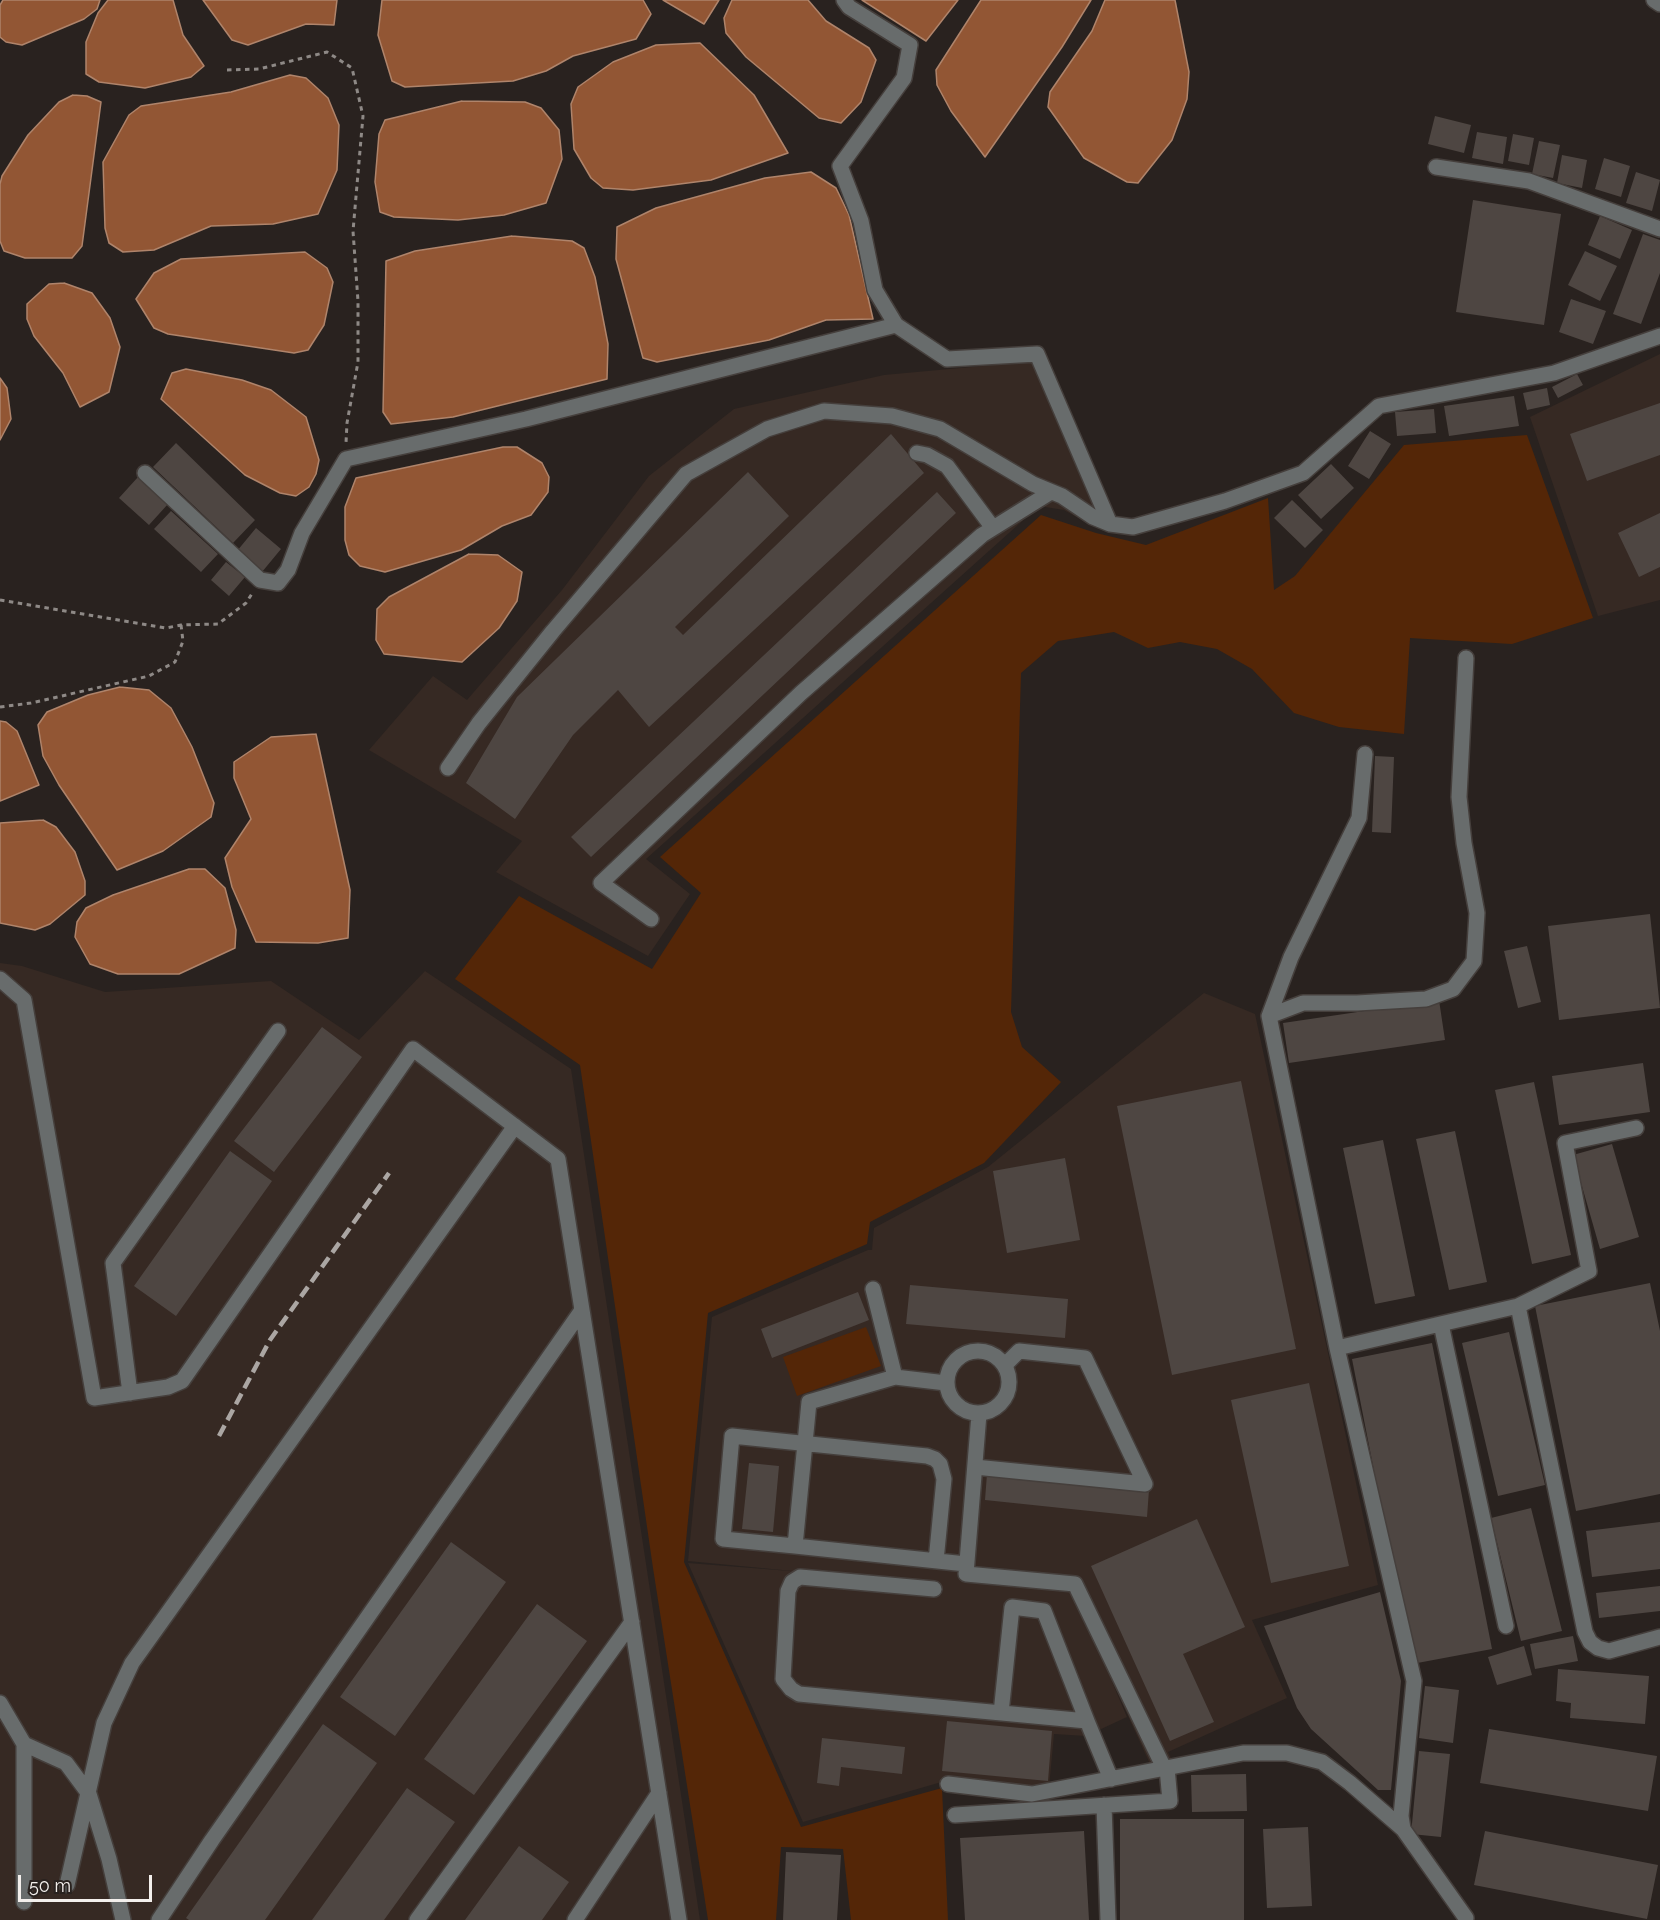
<!DOCTYPE html>
<style>
body{margin:0}
#map{position:relative;width:1660px;height:1920px;overflow:hidden;background:#29221f;font-family:Raleway,sans-serif}
canvas{display:block}
.scale{position:absolute;left:18px;top:1875px;width:134px;height:27px;box-sizing:border-box;border:3px solid #f3efec;border-top:0;padding-left:8px;font-size:18px;line-height:21px;white-space:nowrap;color:#f3efec;-webkit-text-stroke:4px #29221f;paint-order:stroke}
</style>
<div id="map">
<canvas width="1660" height="1920"></canvas>
<div class="scale">50 m</div>
</div>
<script>
const ctx = document.querySelector('canvas').getContext('2d');
ctx.lineJoin = 'round';
function fill(path, color) {
  ctx.fillStyle = color;
  ctx.fill(path, 'evenodd');
}
function poly(rows) {
  const path = new Path2D();
  for (const r of rows) {
    if (r.length === 3) {
      path.moveTo(r[0] + r[2], r[1]);
      path.arc(r[0], r[1], r[2], 0, 2 * Math.PI);
      continue;
    }
    path.moveTo(r[0], r[1]);
    for (let i = 2; i < r.length; i += 2) path.lineTo(r[i], r[i + 1]);
  }
  return path;
}
function trace(path, color, width, dash) {
  ctx.strokeStyle = color;
  ctx.lineWidth = width;
  ctx.lineCap = dash ? 'butt' : 'round';
  ctx.setLineDash(dash || []);
  ctx.stroke(path);
}
fill(poly([
 [1660,354,1660,600,1598,616,1530,417],
 [1037,361,1105,514,1082,520,1064,510,1039,506,646,859,690,894,648,956,496,872,522,841,369,750,433,676,467,700,562,590,649,476,734,409,884,375],
 [0,963,22,966,105,992,271,981,359,1040,425,971,571,1069,700,1920,0,1920],
 [1204,993,1255,1014,1378,1585,1252,1620,1287,1698,1168,1752,1174,1764,1152,1768,1110,1677,1127,1717,1086,1736,1054,1734,1049,1788,945,1781,803,1822,688,1563,803,1572,688,1561,712,1317,868,1250,872,1250,874,1228,988,1167]
]), '#362923');
fill(poly([
 [1527,435,1593,618,1512,644,1410,638,1404,734,1339,727,1294,713,1252,669,1217,649,1180,642,1148,648,1114,632,1058,641,1021,673,1011,1012,1022,1047,1061,1082,984,1163,870,1222,867,1244,708,1313,684,1562,801,1827,942,1788,948,1920,851,1920,843,1849,781,1847,776,1920,708,1920,653,1568,580,1065,455,979,519,896,652,969,701,893,660,857,1041,515,1096,533,1146,545,1268,498,1274,590,1295,576,1404,445],
 [866,1327,881,1366,797,1396,783,1357]
]), '#542607');
const water = poly([
 [3,0,100,0,97,9,84,19,22,45,6,42,0,37,0,5,3,0],
 [108,0,173,0,183,35,204,66,191,77,145,88,99,82,86,74,86,42,98,13,108,0],
 [203,0,337,0,334,25,306,24,248,45,232,40,203,0],
 [382,0,643,0,651,14,636,39,573,56,546,71,513,81,405,87,392,81,378,35,382,0],
 [663,0,719,0,704,24,663,0],
 [732,0,808,0,826,21,869,48,876,60,861,102,841,123,819,118,746,57,726,33,724,18,732,0],
 [862,0,958,0,926,41,862,0],
 [981,0,1091,0,1062,47,985,157,951,111,937,85,936,70,981,0],
 [1105,0,1175,0,1189,72,1187,99,1172,140,1138,183,1127,182,1084,158,1048,107,1050,92,1092,31,1105,0],
 [700,43,754,95,788,153,711,180,633,190,603,188,591,178,574,149,571,104,578,87,613,62,656,45,700,43],
 [290,75,306,78,328,98,339,125,337,170,318,214,273,224,211,226,154,250,123,252,109,243,105,228,103,162,129,115,141,106,231,92,290,75],
 [73,95,87,96,101,102,82,246,72,258,25,258,4,251,0,241,0,184,2,176,28,135,59,102,73,95],
 [462,101,525,102,541,108,559,130,562,159,546,203,504,215,458,220,394,217,380,212,375,182,379,134,385,120,462,101],
 [811,172,836,188,849,215,873,319,826,320,769,340,657,362,643,358,616,259,617,227,656,208,765,178,811,172],
 [512,236,572,241,584,248,595,277,608,344,607,379,453,417,391,424,383,412,386,261,415,251,512,236],
 [305,252,327,268,333,282,324,325,308,350,294,353,168,334,154,328,136,299,154,273,181,259,305,252],
 [64,283,92,293,110,318,120,347,109,392,80,407,63,373,34,336,27,319,27,304,49,284,64,283],
 [186,369,242,380,271,390,306,417,319,460,316,474,309,487,296,496,280,493,245,475,161,399,172,373,186,369],
 [0,378,7,388,11,419,0,440,0,378],
 [503,447,517,447,542,463,549,477,548,492,531,515,502,526,461,550,385,572,360,566,349,555,345,540,345,507,356,478,503,447],
 [469,554,498,555,522,572,517,601,499,628,462,662,384,654,376,640,377,609,389,597,469,554],
 [120,687,149,690,171,708,192,747,214,803,211,817,163,851,117,870,59,785,43,756,38,725,47,712,88,695,120,687],
 [0,721,6,722,17,731,39,785,0,801,0,721],
 [316,734,350,890,348,938,318,943,256,942,232,887,225,858,251,819,234,778,234,762,271,737,316,734],
 [43,820,56,827,75,852,85,881,85,895,50,924,35,930,0,923,0,823,43,820],
 [189,869,205,869,225,888,236,930,235,948,179,974,118,974,90,964,75,937,77,922,86,908,113,895,189,869]
]);
fill(water, '#925634');
trace(water, '#af846b', 1.5);
fill(poly([
 [1435,116,1471,125,1464,153,1428,144],
 [1477,132,1507,137,1503,164,1472,158],
 [1513,134,1534,138,1529,165,1508,161],
 [1539,141,1560,145,1553,178,1532,174],
 [1562,155,1587,160,1582,188,1557,183],
 [1604,158,1630,166,1621,197,1595,189],
 [1636,172,1660,180,1652,211,1626,203],
 [1473,200,1561,214,1544,325,1456,312],
 [1600,216,1632,230,1620,259,1588,245],
 [1643,234,1660,240,1660,273,1641,324,1613,314],
 [1585,251,1617,266,1600,301,1568,285],
 [1571,299,1606,311,1593,344,1559,332],
 [1577,374,1583,385,1558,398,1552,387],
 [1547,388,1550,405,1527,410,1523,393],
 [1514,396,1519,426,1449,436,1444,406],
 [1660,403,1660,455,1587,481,1570,434],
 [1434,409,1436,433,1397,436,1395,412],
 [1370,431,1391,444,1369,479,1348,466],
 [891,434,924,473,649,727,618,690,573,735,515,819,466,783,517,697,748,472,789,516,675,627,683,635],
 [176,443,255,520,233,543,153,467],
 [1331,464,1354,488,1321,519,1298,495],
 [138,477,168,504,149,525,119,498],
 [937,492,956,513,591,857,571,837],
 [1292,500,1323,530,1305,548,1274,518],
 [171,511,218,554,201,572,154,529],
 [1660,513,1660,567,1639,577,1618,533],
 [256,528,281,549,262,572,237,551],
 [226,562,245,577,229,596,211,580],
 [1375,756,1394,757,1391,833,1372,832],
 [1650,914,1660,1008,1559,1020,1548,926],
 [1527,946,1541,1002,1518,1008,1504,951],
 [1439,1000,1445,1040,1289,1063,1283,1023],
 [322,1027,362,1057,274,1172,234,1141],
 [1643,1063,1650,1112,1559,1125,1552,1076],
 [1241,1081,1296,1349,1172,1375,1117,1106],
 [1534,1082,1571,1255,1532,1264,1495,1090],
 [1455,1131,1487,1282,1449,1290,1416,1139],
 [1383,1140,1415,1296,1375,1304,1343,1148],
 [1612,1144,1639,1237,1600,1249,1573,1155],
 [230,1151,272,1181,176,1316,134,1286],
 [1065,1158,1080,1240,1007,1253,993,1171],
 [1650,1283,1660,1331,1660,1494,1576,1511,1535,1306],
 [910,1285,1068,1299,1065,1338,906,1324],
 [858,1292,869,1320,772,1358,761,1329],
 [1509,1332,1545,1485,1498,1496,1462,1343],
 [1432,1343,1492,1649,1412,1664,1352,1359],
 [1309,1383,1349,1566,1271,1583,1231,1400],
 [749,1463,779,1466,773,1532,742,1529],
 [987,1474,1149,1490,1147,1517,985,1500],
 [1531,1508,1562,1631,1521,1641,1491,1518],
 [1197,1519,1245,1627,1183,1654,1214,1722,1170,1741,1091,1566],
 [1660,1522,1660,1569,1592,1577,1586,1531],
 [451,1542,506,1582,395,1736,340,1697],
 [1660,1586,1660,1611,1599,1618,1596,1593],
 [1380,1592,1401,1681,1391,1790,1378,1790,1311,1729,1297,1708,1264,1626],
 [537,1604,587,1641,474,1795,424,1759],
 [1573,1636,1578,1661,1535,1669,1530,1644],
 [1524,1646,1532,1675,1497,1685,1488,1657],
 [1558,1669,1649,1676,1645,1724,1570,1718,1571,1703,1556,1701],
 [1425,1686,1459,1690,1453,1743,1419,1738],
 [947,1721,1052,1731,1048,1781,942,1771],
 [323,1724,377,1763,265,1920,189,1920,186,1918],
 [1489,1729,1657,1756,1648,1811,1480,1783],
 [822,1738,905,1747,902,1774,841,1767,839,1786,817,1783],
 [1419,1751,1450,1754,1441,1837,1411,1834],
 [1246,1774,1247,1811,1192,1812,1191,1775],
 [407,1788,455,1822,384,1920,312,1920],
 [1120,1819,1244,1819,1244,1920,1120,1920],
 [1308,1827,1312,1906,1267,1908,1263,1829],
 [1084,1831,1089,1920,965,1920,960,1838],
 [1485,1831,1658,1865,1647,1919,1474,1885],
 [519,1846,569,1882,542,1920,465,1920],
 [786,1852,841,1855,837,1920,783,1920]
]), '#4e4642');
const minor = poly([
 [844,0,849,7,910,45,904,78,840,166,861,221,875,290,896,325],
 [1654,0,1660,4],
 [1436,167,1529,181,1660,229],
 [917,453,927,455,947,466,993,528],
 [145,473,260,580,278,583,288,570,302,533,346,459,526,419,896,325,947,359,1037,354,1110,524],
 [448,768,479,723,553,631,686,474,767,429,824,411,892,416,940,429,1033,484,1062,496,1093,517,1110,524,1133,527,1225,501,1303,473,1379,406,1554,373,1660,336],
 [651,919,601,883,801,693,982,535,1051,492],
 [0,979,24,1000,94,1398,168,1387,182,1381,413,1049,558,1159,679,1920],
 [1269,1016,1303,1003,1357,1003,1426,999,1453,989,1474,961,1477,913,1464,843,1459,797,1466,658],
 [873,1289,895,1377],
 [1518,1306,1589,1271,1565,1143,1636,1128],
 [1441,1324,1506,1626],
 [1337,1348,1269,1016,1291,957,1359,818,1365,754],
 [978,1382,31],
 [1005,1365,1019,1351,1085,1358,1145,1484],
 [946,1383,895,1377,809,1402,795,1546,966,1564],
 [130,1393,113,1263,278,1031],
 [979,1414,966,1574,1075,1584,1164,1768],
 [975,1467,1145,1484],
 [795,1546,723,1539,732,1436,927,1456,935,1459,940,1464,944,1479,936,1561],
 [934,1589,800,1577,792,1582,788,1591,783,1679,791,1689,799,1694,1087,1721,1111,1779],
 [0,1703,24,1744,24,1902],
 [1001,1713,1012,1607,1044,1611,1087,1721],
 [24,1744,66,1763,89,1794,109,1859,123,1920],
 [948,1784,1032,1794,1243,1753,1287,1753,1322,1762,1350,1783,1403,1829],
 [1104,1805,1108,1920],
 [955,1815,1170,1801,1167,1768],
 [67,1885,104,1723,132,1663,515,1126],
 [1466,1918,1403,1829,1401,1816,1414,1681,1337,1348,1518,1306,1585,1632,1590,1642,1598,1648,1609,1651,1660,1637],
 [159,1920,212,1840,582,1310],
 [417,1920,632,1622],
 [575,1920,659,1793]
]);
trace(minor, '#453f3c', 18);
trace(poly([
 [227,70,259,69,327,52,352,68,363,116,353,231,358,301,358,362,347,423,346,443],
 [0,600,166,628,181,625,218,624,246,603,253,592],
 [0,707,31,703,149,676,175,662,183,641,181,625]
]), '#8e8986', 3, [4.5, 4.5]);
trace(minor, '#686c6c', 15);
trace(poly([
 [219,1436,270,1340,389,1173]
]), '#aba6a3', 4.5, [12, 6]);
</script>
